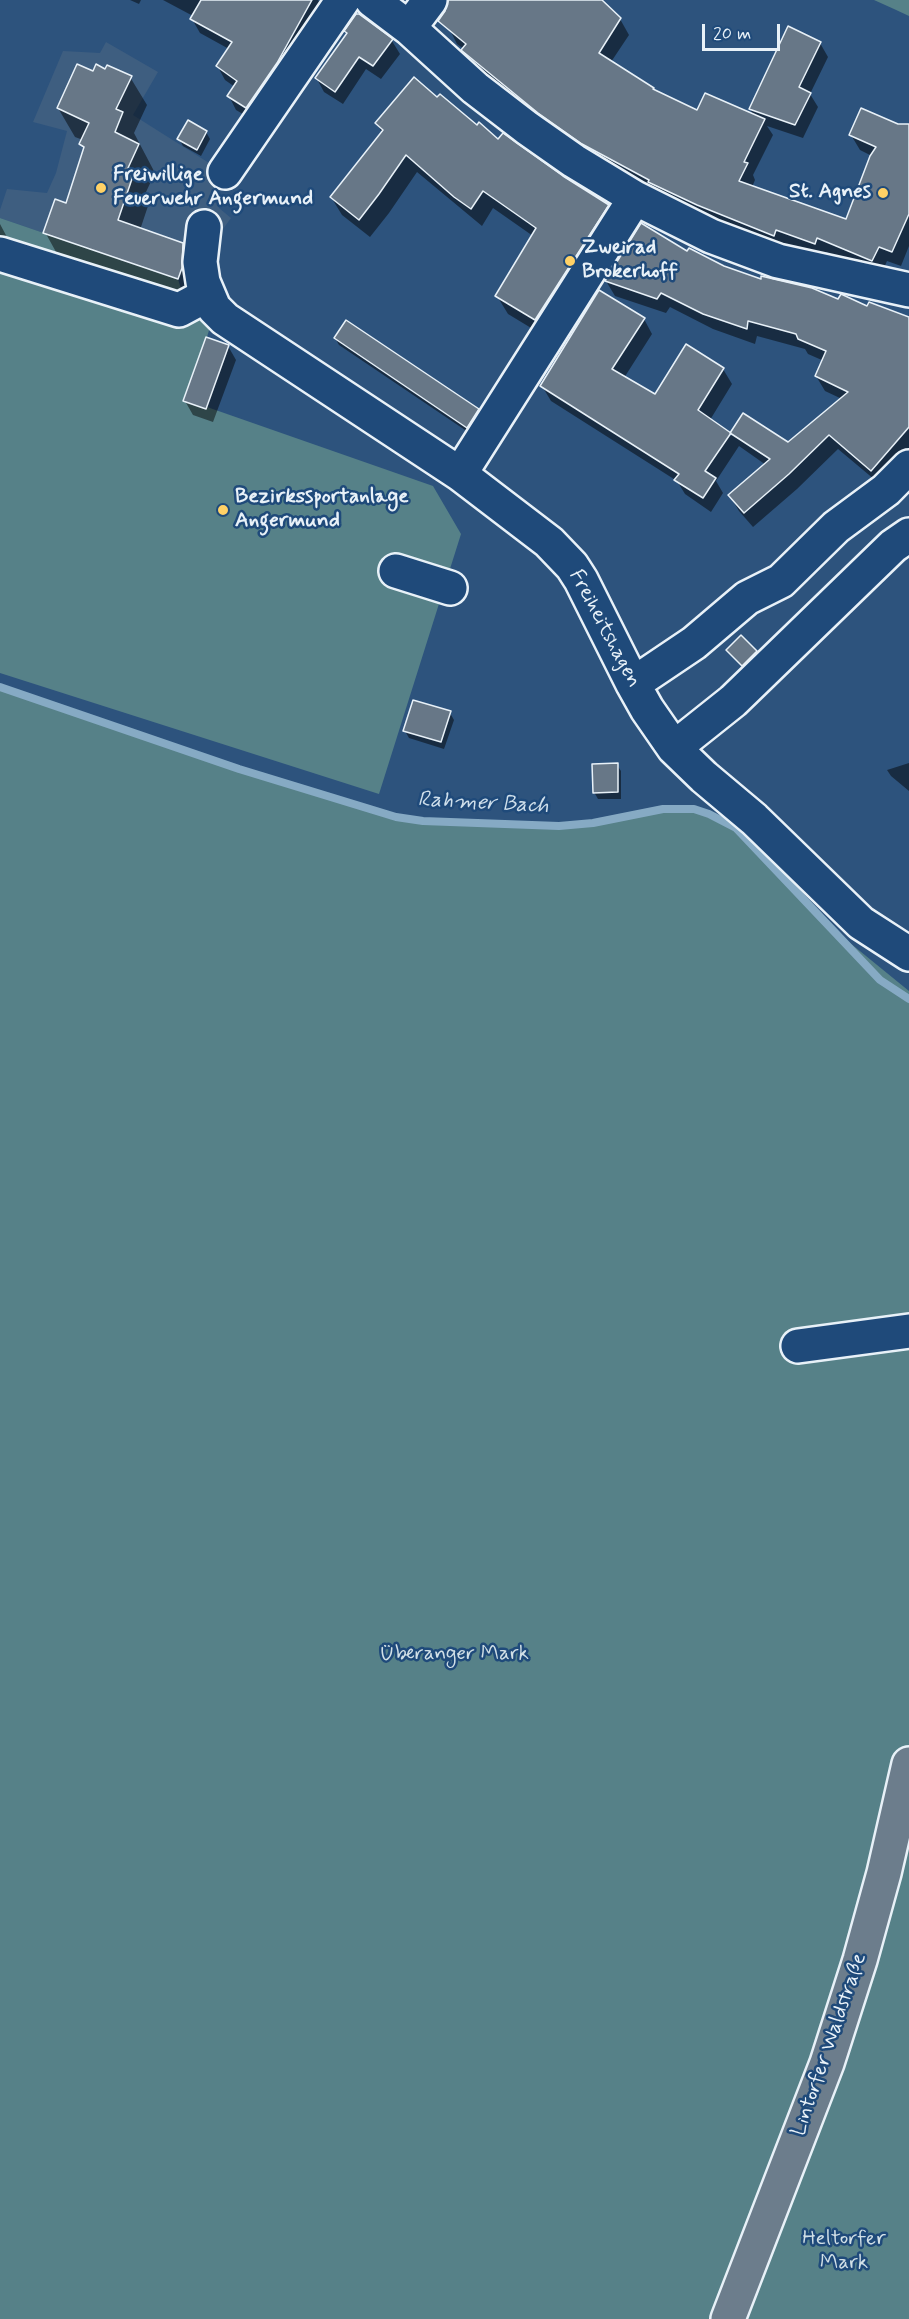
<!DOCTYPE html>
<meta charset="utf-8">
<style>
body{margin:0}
#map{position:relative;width:909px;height:2319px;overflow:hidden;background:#2d537d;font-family:Mynerve,sans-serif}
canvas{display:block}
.scale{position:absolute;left:702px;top:24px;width:78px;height:27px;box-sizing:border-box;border:3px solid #e8f1f8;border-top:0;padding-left:8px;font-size:18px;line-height:21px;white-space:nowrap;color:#e8f1f8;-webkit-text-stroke:4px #1f4a7a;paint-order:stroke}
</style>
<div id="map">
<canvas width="909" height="2319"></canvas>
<div class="scale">20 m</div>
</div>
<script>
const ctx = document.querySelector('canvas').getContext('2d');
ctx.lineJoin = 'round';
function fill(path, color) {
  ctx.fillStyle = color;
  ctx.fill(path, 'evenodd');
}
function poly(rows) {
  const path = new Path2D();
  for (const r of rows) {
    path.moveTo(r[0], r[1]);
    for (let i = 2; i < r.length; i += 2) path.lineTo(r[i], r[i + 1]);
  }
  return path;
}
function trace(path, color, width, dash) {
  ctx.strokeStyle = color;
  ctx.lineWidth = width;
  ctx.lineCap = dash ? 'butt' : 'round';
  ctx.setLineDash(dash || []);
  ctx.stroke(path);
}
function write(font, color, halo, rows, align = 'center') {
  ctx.font = font + ' Mynerve,sans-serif';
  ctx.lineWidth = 5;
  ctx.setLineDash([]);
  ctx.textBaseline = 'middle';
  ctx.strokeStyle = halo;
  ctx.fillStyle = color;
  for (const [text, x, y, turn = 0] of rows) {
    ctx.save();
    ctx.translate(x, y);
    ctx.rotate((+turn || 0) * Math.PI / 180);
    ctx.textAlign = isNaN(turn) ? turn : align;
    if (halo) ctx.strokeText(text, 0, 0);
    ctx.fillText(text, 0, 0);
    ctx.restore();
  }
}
fill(poly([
 [106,42,158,72,133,115,217,168,228,183,218,192,219,208,231,218,202,258,178,279,0,218,0,210,7,189,47,193,56,173,67,131,33,122,63,51,100,53]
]), '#3e5e80');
fill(poly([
 [874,0,909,0,909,16,894,9],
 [0,218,178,279,183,295,195,312,210,327,207,337,229,345,207,407,433,486,461,534,379,794,0,673],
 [0,689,397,819,423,823,558,828,594,824,663,810,695,812,708,815,735,830,797,895,839,934,909,991,909,2319,0,2319]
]), '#568188');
fill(poly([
 [130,0,141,0,139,4],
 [163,0,318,0,323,8,255,121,236,110,229,96,235,87,225,80,218,67,229,49,200,33,192,19,193,16],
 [450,0,599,0,620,19,629,35,611,62,652,89,698,112,754,116,750,109,820,43,828,57,810,94,818,107,803,138,767,126,773,135,753,175,755,180,752,187,847,221,872,156,860,150,851,135,898,125,909,127,909,246,901,266,887,261,881,275,826,252,823,258,784,244,783,250,752,239,592,159,472,65,464,49,457,44,449,28],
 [356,17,392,41,400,54,381,79,366,69,343,104,324,92,317,79,348,34,346,32],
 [106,71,130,77,147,105,134,133,155,173,146,192,150,200,140,230,182,244,199,273,194,306,61,261,45,232,67,205,85,151,81,144,83,140,75,137,58,108,93,73],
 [438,99,477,128,607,206,618,224,546,337,508,314,497,296,533,236,493,208,482,226,417,172,389,213,370,237,342,215,331,197,382,133,377,123],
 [206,132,210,139,201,156,183,146,179,139],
 [0,224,8,239,0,261],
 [687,253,762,281,909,318,909,452,881,485,838,449,797,489,753,527,739,511,730,496,766,465,739,446,716,481,723,493,711,512,685,494,677,481,551,401,542,386,644,319,652,334,624,378,655,396,687,347,723,369,732,384,710,420,731,436,744,415,789,444,842,399,825,391,816,376,824,361,808,354,805,349,757,336,755,344,713,329,670,307,666,313,615,296,606,281],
 [335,338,478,410,482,417,471,434,339,345],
 [228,346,236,360,213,422,193,415,185,401],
 [741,637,760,659,747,672,728,650],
 [450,713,454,720,444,749,409,738,405,731],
 [909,763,909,791,891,776,887,770],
 [617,765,621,771,621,799,598,799,594,792]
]), '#0007');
trace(poly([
 [0,687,239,769,396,817,423,821,559,826,593,823,663,809,694,809,709,814,736,828,880,980,909,999]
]), '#86aac4', 8);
const building = poly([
 [201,0,312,0,277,63,246,108,227,96,237,81,216,66,232,42,190,19,201,0],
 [448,0,602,0,621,18,599,53,654,88,653,89,697,110,705,93,765,119,744,162,748,163,739,181,846,219,870,156,876,147,849,135,861,108,898,124,909,124,909,214,892,252,879,247,872,261,817,238,815,244,776,230,774,236,697,205,648,182,649,180,582,144,538,113,461,50,466,44,438,21,445,11,448,0],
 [356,14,359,14,393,39,373,66,359,57,335,92,315,78,347,33,344,31,356,14],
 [788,26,821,42,799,87,811,93,795,125,749,109,788,26],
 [77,64,93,71,96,64,105,69,107,65,132,76,116,109,123,112,115,132,139,144,128,168,135,170,118,220,183,243,182,268,178,279,43,233,55,199,66,203,84,147,79,144,89,123,57,108,77,64],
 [414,77,437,97,440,94,477,125,479,122,498,139,503,133,563,176,609,205,535,320,495,296,536,228,483,191,471,209,454,197,406,155,379,194,359,220,330,197,383,130,375,123,414,77],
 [188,120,207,131,197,150,177,139,188,120],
 [641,223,687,251,689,248,724,266,761,279,761,276,812,288,838,299,841,294,867,306,869,302,909,317,909,427,871,471,829,435,789,474,744,513,728,495,770,459,730,433,743,413,788,442,848,392,815,376,826,351,798,339,796,334,748,321,747,329,703,314,661,293,657,299,605,281,641,223],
 [599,290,645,318,612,369,655,394,686,344,724,368,698,410,731,433,705,471,716,478,703,498,674,480,679,474,540,386,599,290],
 [346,320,479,409,467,428,334,338,346,320],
 [206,337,229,345,206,409,183,401,206,337],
 [741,635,757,651,742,666,726,650,741,635],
 [413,700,451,711,441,742,403,731,413,700],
 [618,763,618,792,593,793,592,764,618,763]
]);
fill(building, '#677787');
trace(building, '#e8f1f8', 1.5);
const minor = poly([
 [372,0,409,28,475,88,527,128,574,161,635,198,711,236,778,261,909,290],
 [409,28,430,0],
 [225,172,343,0],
 [204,227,200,262,203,282,214,308,225,319,460,474,549,542,572,566,581,580,633,684,647,709,674,748,704,777,754,819,861,923,909,954],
 [0,254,179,310,207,295],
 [460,474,635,198],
 [396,571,450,588],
 [633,684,694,643,747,598,781,581,836,527,886,490,909,467],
 [674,748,733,701,893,546,909,535],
 [798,1346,909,1331]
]);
const major = poly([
 [728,2319,827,2063,860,1960,884,1873,909,1764]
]);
trace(minor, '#e8f1f8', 38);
trace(major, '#e8f1f8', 38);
trace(minor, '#1f4a7a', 33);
trace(major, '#6c7d8c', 33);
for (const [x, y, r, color] of [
 [101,188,6,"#ffd166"],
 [883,193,6,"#ffd166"],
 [570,261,6,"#ffd166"],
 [223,510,6,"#ffd166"]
]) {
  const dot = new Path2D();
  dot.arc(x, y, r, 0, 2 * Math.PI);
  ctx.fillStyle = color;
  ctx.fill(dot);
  trace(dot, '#1f4a7a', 2);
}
write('bold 21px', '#e8f1f8', '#1f4a7a', [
 ["Freiwillige",113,176],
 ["Feuerwehr Angermund",113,200],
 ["St. Agnes",871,193,"right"],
 ["Zweirad",582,249],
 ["Brokerhoff",582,273],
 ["Bezirkssportanlage",235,498],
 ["Angermund",235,522]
], 'left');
write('21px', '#e8f1f8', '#1f4a7a', [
 ["Freiheitshagen",604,629,62],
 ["Lintorfer Waldstraße",830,2045,-71]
]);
write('21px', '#d2e0e7', '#1f4a7a', [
 ["Überanger Mark",454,1655],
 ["Heltorfer",844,2240],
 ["Mark",844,2264]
]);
write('italic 22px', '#cfdfeb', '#1f4a7a', [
 ["Rahmer Bach",483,804,3]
]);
</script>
